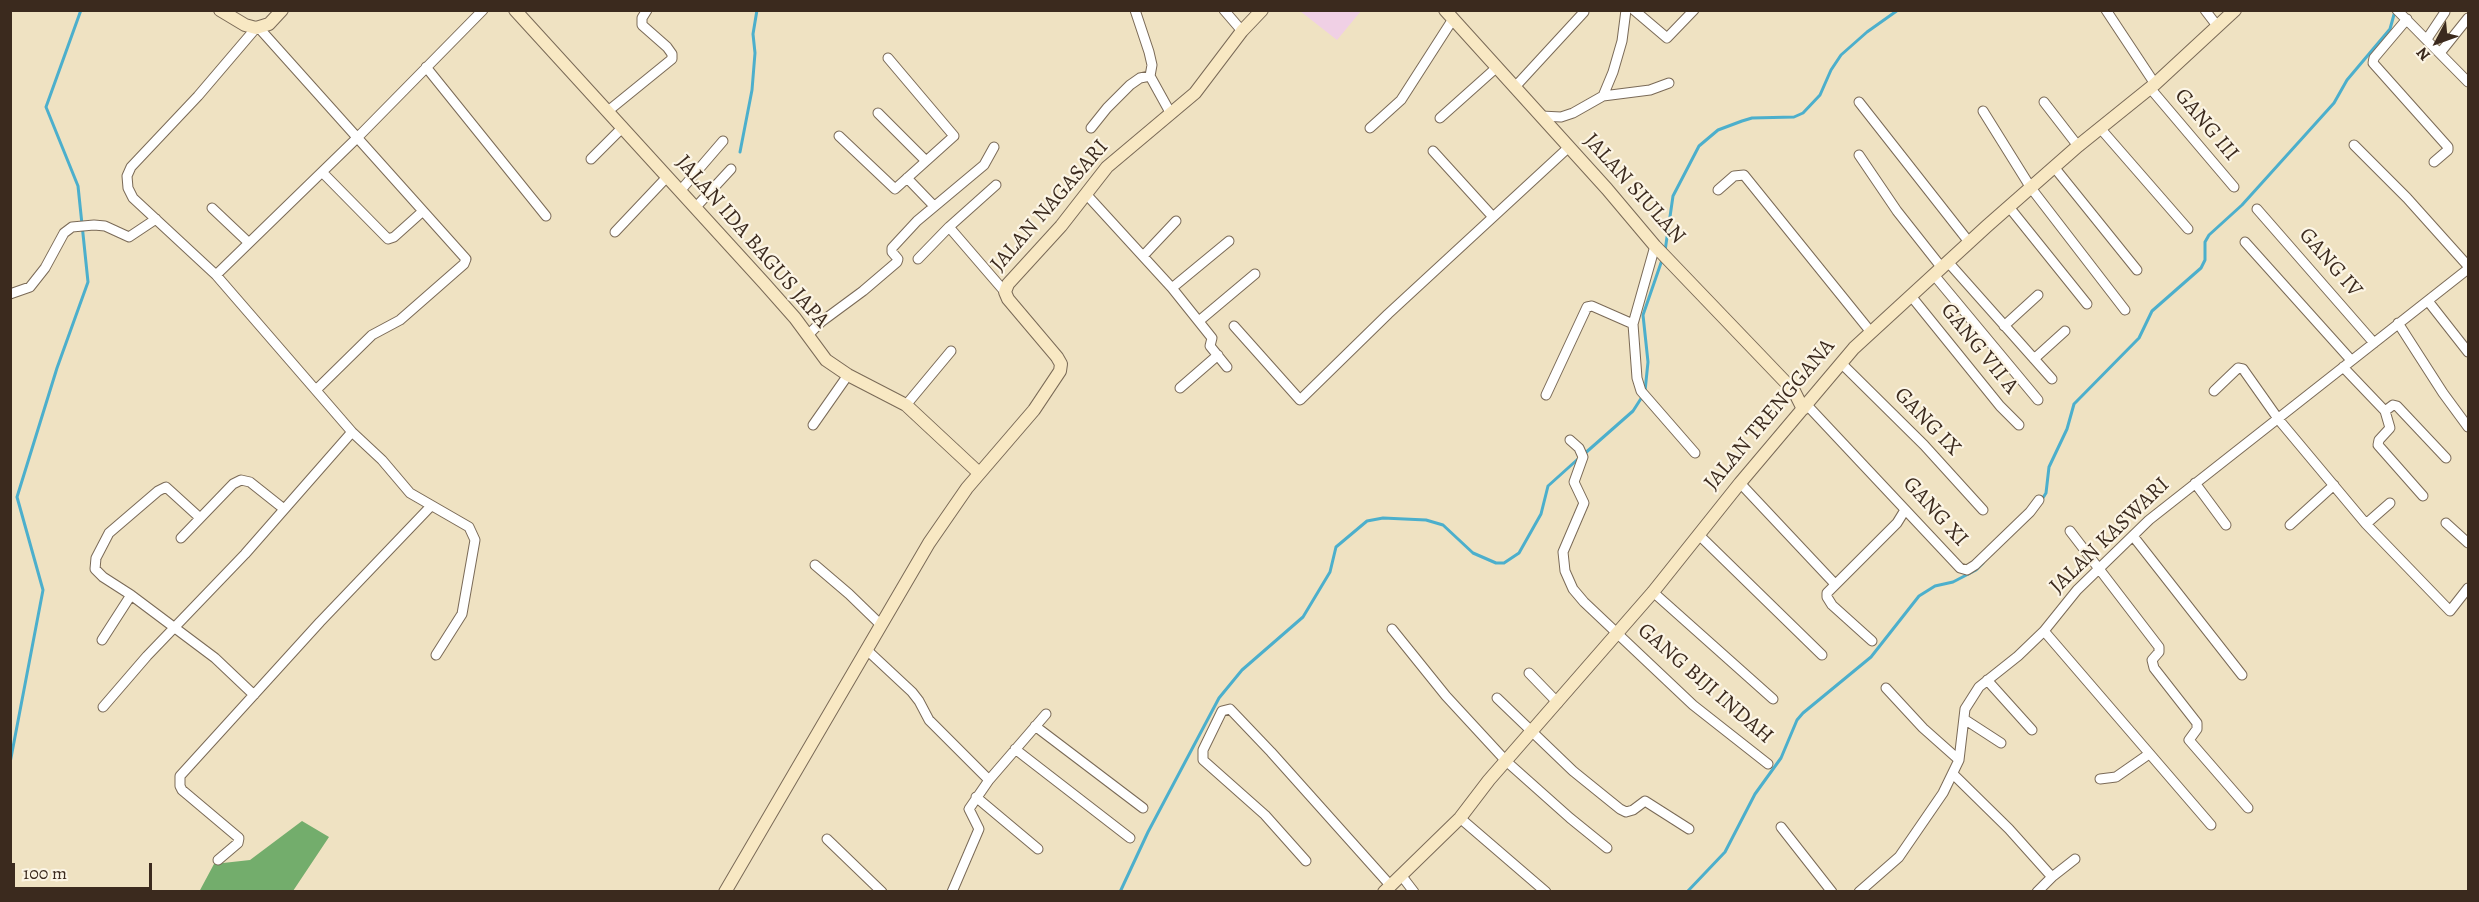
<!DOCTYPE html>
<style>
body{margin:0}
#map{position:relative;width:2479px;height:902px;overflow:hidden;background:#efe2c2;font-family:Alegreya,serif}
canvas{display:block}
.frame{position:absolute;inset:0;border:12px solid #3b2a1e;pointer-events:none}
.north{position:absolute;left:2407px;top:12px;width:60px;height:60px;-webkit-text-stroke:4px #fcf5e5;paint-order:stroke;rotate:229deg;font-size:16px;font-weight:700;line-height:24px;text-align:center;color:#3b2a1e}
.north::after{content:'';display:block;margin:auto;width:21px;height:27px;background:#3b2a1e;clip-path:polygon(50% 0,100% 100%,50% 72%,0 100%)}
.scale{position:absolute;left:12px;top:863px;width:140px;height:27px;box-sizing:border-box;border:3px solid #3b2a1e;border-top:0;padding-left:8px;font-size:18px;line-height:21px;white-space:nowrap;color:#3b2a1e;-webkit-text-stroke:4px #fcf5e5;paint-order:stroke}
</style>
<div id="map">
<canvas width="2479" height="902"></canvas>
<div class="frame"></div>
<div class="north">N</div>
<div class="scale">100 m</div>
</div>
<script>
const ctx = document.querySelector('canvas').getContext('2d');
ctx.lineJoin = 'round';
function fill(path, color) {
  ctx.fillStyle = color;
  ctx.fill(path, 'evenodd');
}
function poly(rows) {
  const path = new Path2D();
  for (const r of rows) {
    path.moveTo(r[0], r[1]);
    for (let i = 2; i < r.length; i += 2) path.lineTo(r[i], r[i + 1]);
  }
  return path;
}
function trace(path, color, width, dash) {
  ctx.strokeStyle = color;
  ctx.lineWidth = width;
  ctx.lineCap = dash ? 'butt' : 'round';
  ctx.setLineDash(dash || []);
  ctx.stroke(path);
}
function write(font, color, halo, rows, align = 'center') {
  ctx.font = font + ' Alegreya,serif';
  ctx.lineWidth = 4.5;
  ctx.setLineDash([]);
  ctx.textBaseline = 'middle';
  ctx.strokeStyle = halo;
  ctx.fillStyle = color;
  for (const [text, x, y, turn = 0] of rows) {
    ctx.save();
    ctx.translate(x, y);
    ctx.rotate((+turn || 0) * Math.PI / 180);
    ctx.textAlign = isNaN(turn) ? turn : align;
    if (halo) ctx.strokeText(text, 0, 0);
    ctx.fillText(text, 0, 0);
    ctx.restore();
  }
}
fill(poly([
 [1300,11,1361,11,1337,40]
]), '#f0d0e5');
fill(poly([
 [302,821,329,837,293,891,199,892,214,864,250,860]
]), '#73ad6c');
trace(poly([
 [740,152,752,90,755,53,753,34,757,10],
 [1665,251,1673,196,1699,146,1718,130,1742,121,1752,118,1794,117,1803,113,1820,95,1831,70,1841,55,1867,32,1898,10],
 [1645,391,1648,362,1643,315,1662,260],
 [1583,455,1633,411,1642,397],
 [2041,501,2046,493,2049,467,2067,429,2074,404,2139,338,2152,311,2201,268,2205,260,2205,242,2209,235,2242,205,2334,103,2347,80,2390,29,2395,11],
 [10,763,43,590,17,497,57,368,88,282,78,186,46,107,81,10],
 [1120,892,1148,832,1219,698,1242,670,1303,617,1330,572,1336,547,1367,521,1383,518,1426,520,1443,525,1473,553,1496,563,1504,563,1519,553,1541,514,1548,486,1578,459],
 [1687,892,1725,852,1755,794,1781,758,1797,720,1803,713,1871,657,1919,596,1935,586,1953,582,1976,570,1983,563]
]), '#4cafcc', 3);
const street = poly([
 [1135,10,1149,52,1152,65,1150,76],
 [1224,10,1242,31],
 [1634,10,1667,38,1694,10],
 [2106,10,2155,84],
 [2205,10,2218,27],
 [2397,10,2468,82],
 [2407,19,2374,58,2373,63,2448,147,2448,150,2434,162],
 [256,28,198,96,131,167,127,176,128,188,133,198,216,275,352,432,382,460,410,493,469,527,475,540,462,614,436,655],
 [259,28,466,259,464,264,400,320,372,335,316,390],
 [2427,39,2445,12],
 [2440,53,2468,18],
 [426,67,546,216],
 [1514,88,1584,12],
 [2150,88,2234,187],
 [1603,96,1650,90,1669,83],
 [1859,102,1969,242],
 [2044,102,2078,146],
 [608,111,672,59,672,54,667,47,642,25,642,18,647,10],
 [1983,111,2031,188,2125,310],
 [878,113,926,161],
 [1541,116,1561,117,1573,113,1603,96,1613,72,1622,41,1626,10],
 [1440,118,1496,68],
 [1091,128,1107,108,1130,85,1140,78,1150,76,1171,114],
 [1370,128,1401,100,1453,19],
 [2100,128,2188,229],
 [839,136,895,189,954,136,888,58],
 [2354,145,2407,198,2468,266],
 [1433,151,1493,217],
 [1859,155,1897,211,1942,268],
 [591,159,623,127],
 [2054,167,2137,270],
 [322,172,388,239,394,237,423,211],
 [907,178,934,206],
 [1718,190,1734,176,1744,175,1870,331],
 [680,191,723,141],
 [1086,194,1172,288,1212,338,1210,346,1227,367],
 [2009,207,2087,304],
 [212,208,249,243],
 [695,208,731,169],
 [2257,209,2374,343],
 [949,227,996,185],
 [615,232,667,177],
 [2245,242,2351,360],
 [1144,255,1176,221],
 [918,259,949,227,1005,292],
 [1948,262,2052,379],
 [216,275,358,137,483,10],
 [1934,275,2038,400],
 [1172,288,1229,241],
 [10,294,30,287,45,268,64,233,72,227,94,225,105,226,129,237,156,219],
 [1911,296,2000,406,2019,425],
 [2428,301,2468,352],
 [1199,321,1255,274],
 [2398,323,2443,393,2468,427],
 [1633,324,1637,378,1641,391,1695,453],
 [1234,326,1300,400,1388,314,1569,147],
 [2004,326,2038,295],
 [808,335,821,322,863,291,897,262,898,259,892,252,892,248,917,221,984,165,994,147],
 [2034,359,2065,331],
 [1841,363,1924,445,1983,510],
 [2343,367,2385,411,2390,428,2379,440,2378,445,2423,496],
 [1180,388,1218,355],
 [2214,391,2238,368,2243,369,2279,420,2366,524,2450,611,2468,588],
 [1546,395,1587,307,1592,306,1633,324,1655,246],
 [1806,404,1960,568,1967,570,1975,565,2030,512,2039,500],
 [906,405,951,351],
 [2385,411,2393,405,2397,406,2446,458],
 [813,425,848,375],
 [1570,440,1579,448,1583,457,1574,482,1584,503,1563,552,1565,571,1573,589,1584,602,1693,705,1768,764],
 [1740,483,1834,583],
 [2195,483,2226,525],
 [2446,523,2468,543],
 [2366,524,2390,503],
 [2290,525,2334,485],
 [2070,531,2159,647,2159,652,2152,660,2154,668,2197,723,2197,729,2189,740,2248,808],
 [1699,535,1822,655],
 [2133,536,2242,675],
 [181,538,233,484,241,480,250,482,284,509],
 [815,565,849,594,881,625],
 [1653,592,1773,699],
 [131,595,103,577,95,569,96,558,109,533,158,491,166,487,199,517],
 [1392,629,1446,696,1506,761,1570,818,1607,848],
 [2044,631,2211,825],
 [102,640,131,595,215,658,254,695],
 [1872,641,1832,605,1827,597,1827,593,1897,523,1905,510],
 [868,651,912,692,919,701,929,720,989,780,969,809,979,829,952,892],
 [1529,673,1558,703],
 [1987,680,2032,730],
 [1886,688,1923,728,1959,760],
 [1497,698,1573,771,1620,809,1626,812,1633,810,1645,801,1689,829],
 [103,707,147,656,245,554,352,432],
 [1964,719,2001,743],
 [1035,726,1143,808],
 [1015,749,1130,838],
 [1953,774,2009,829,2052,877,2037,892],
 [2100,779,2116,777,2149,754],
 [989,780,1046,714],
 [976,797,1038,849],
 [1460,818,1546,892],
 [1781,827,1832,892],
 [827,839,882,892],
 [218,860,238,843,239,838,182,790,180,786,180,776,320,622,431,506],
 [1306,861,1265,815,1203,760,1203,750,1222,711,1230,709,1271,752,1390,885],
 [1401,875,1414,892],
 [2052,877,2075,859],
 [1859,892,1899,857,1943,793,1959,760,1965,709,1979,687,2018,656,2044,631,2077,590,2149,520,2468,269]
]);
const secondary = poly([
 [220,10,245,25,256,28,269,24,282,10],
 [515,10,764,283,795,318,826,360,848,375,906,405,979,473],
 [1445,10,1607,189,1655,246,1794,391,1803,409],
 [725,892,929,543,967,488,1034,410,1060,371,1061,364,1057,357,1008,299,1005,292,1008,284,1061,226,1107,167,1195,93,1242,31,1262,10],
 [1384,892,1460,818,1489,780,1653,592,1740,483,1854,348,1987,226,2078,146,2155,84,2235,10]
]);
trace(street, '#7a6a57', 11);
trace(secondary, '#7a6a57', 14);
trace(street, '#fff', 9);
trace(secondary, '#f8e8c3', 12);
write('22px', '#3b2a1e', '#fcf5e5', [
 ["GANG III",2206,125,50],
 ["JALAN SIULAN",1634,189,48],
 ["JALAN NAGASARI",1050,206,-49],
 ["JALAN IDA BAGUS JAPA",752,242,49],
 ["GANG IV",2330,263,49],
 ["GANG VII A",1979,349,51],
 ["JALAN TRENGGANA",1770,415,-50],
 ["GANG IX",1927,422,46],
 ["GANG XI",1935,512,48],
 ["JALAN KASWARI",2110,536,-44],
 ["GANG BIJI INDAH",1705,684,41]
]);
</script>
